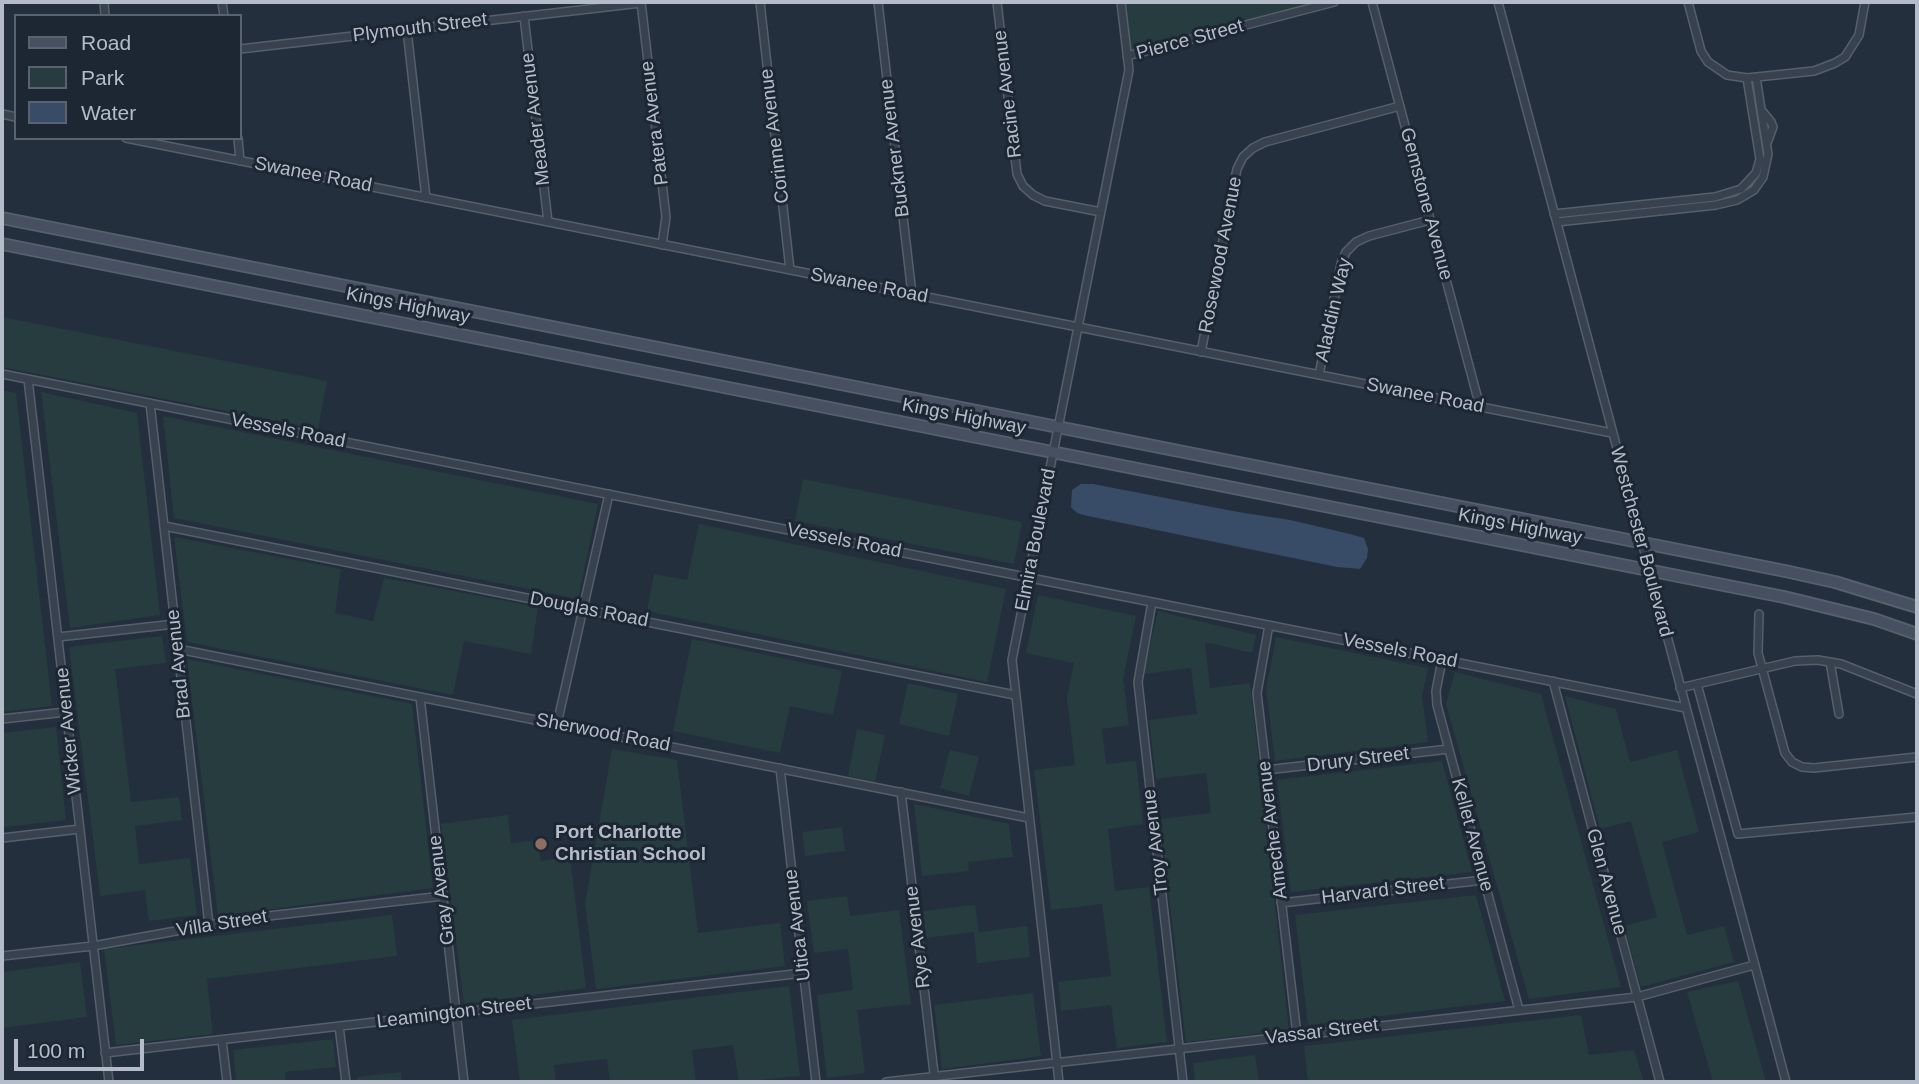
<!DOCTYPE html>
<style>
body{margin:0}
#map{position:relative;width:1919px;height:1084px;overflow:hidden;background:#242f3e;font-family:Arial,sans-serif}
canvas{display:block}
.frame{position:absolute;inset:0;border:4px solid #b4bcc9;pointer-events:none}
.legend{position:absolute;left:14px;top:14px;width:228px;height:126px;box-sizing:border-box;background:#1d2633;border:2px solid #59626f;margin:0;padding:9px 12px;list-style:none;font-size:21px;color:#b4bcc9}
.legend li{display:flex;align-items:center;gap:14px;height:35px}
.legend b{width:35px;border:2px solid #59626f}
.scale{position:absolute;left:14px;top:1039px;width:130px;height:32px;box-sizing:border-box;border:4px solid #b4bcc9;border-top:0;padding-left:9px;font-size:21px;line-height:24px;white-space:nowrap;color:#b4bcc9;-webkit-text-stroke:5px #1d2633;paint-order:stroke}
</style>
<div id="map">
<canvas width="1919" height="1084"></canvas>
<div class="frame"></div>
<ul class="legend">
<li><b style="height:9px;background:#465061"></b>Road</li>
<li><b style="height:19px;background:#263c3f"></b>Park</li>
<li><b style="height:19px;background:#394c67"></b>Water</li>
</ul>
<div class="scale">100 m</div>
</div>
<script>
const ctx = document.querySelector('canvas').getContext('2d');
ctx.lineJoin = 'round';
function fill(path, color) {
  ctx.fillStyle = color;
  ctx.fill(path, 'evenodd');
}
function poly(rows) {
  const path = new Path2D();
  for (const r of rows) {
    path.moveTo(r[0], r[1]);
    for (let i = 2; i < r.length; i += 2) path.lineTo(r[i], r[i + 1]);
  }
  return path;
}
function trace(path, color, width, dash) {
  ctx.strokeStyle = color;
  ctx.lineWidth = width;
  ctx.lineCap = dash ? 'butt' : 'round';
  ctx.setLineDash(dash || []);
  ctx.stroke(path);
}
function write(font, color, halo, rows, align = 'center') {
  ctx.font = font + ' Arial,sans-serif';
  ctx.lineWidth = 6;
  ctx.setLineDash([]);
  ctx.textBaseline = 'middle';
  ctx.strokeStyle = halo;
  ctx.fillStyle = color;
  for (const [text, x, y, turn = 0] of rows) {
    ctx.save();
    ctx.translate(x, y);
    ctx.rotate((+turn || 0) * Math.PI / 180);
    ctx.textAlign = isNaN(turn) ? turn : align;
    if (halo) ctx.strokeText(text, 0, 0);
    ctx.fillText(text, 0, 0);
    ctx.restore();
  }
}
fill(poly([
 [1125,2,1317,2,1130,51],
 [2,317,327,381,318,429,2,367],
 [2,390,16,393,52,706,2,712],
 [41,392,137,413,160,615,70,628],
 [163,416,598,504,578,599,174,518],
 [803,479,1022,522,1014,564,795,521],
 [699,524,1006,589,987,682,647,611,654,574,687,580],
 [174,537,341,569,335,613,373,621,384,578,538,607,531,654,464,641,453,695,187,642],
 [1038,595,1136,616,1123,679,1129,725,1102,729,1106,764,1136,761,1143,824,1108,829,1115,891,1149,887,1167,1042,1117,1048,1111,1005,1061,1011,1058,982,1111,976,1102,904,1051,910,1034,770,1075,765,1067,698,1074,663,1026,653],
 [1158,611,1256,635,1252,653,1205,642,1210,688,1250,683,1289,1030,1186,1042,1160,819,1211,813,1206,773,1156,779,1149,720,1197,714,1191,668,1143,674],
 [162,636,166,663,115,669,131,802,179,797,182,820,135,826,139,864,190,858,197,915,149,921,145,890,100,896,69,647],
 [1276,637,1428,668,1422,696,1428,742,1275,761,1266,689],
 [692,639,842,671,833,715,790,706,780,753,673,731],
 [187,659,412,704,433,888,218,916],
 [1455,672,1541,694,1621,987,1529,999,1446,704],
 [908,683,958,694,949,736,899,724],
 [1565,696,1616,709,1630,762,1677,750,1699,832,1662,842,1687,935,1724,926,1734,962,1641,987,1624,926,1657,917,1631,821,1600,829],
 [56,727,66,820,4,827,2,733],
 [857,729,885,735,875,782,848,776],
 [612,749,677,760,698,933,780,923,785,966,596,989,585,904],
 [950,750,979,757,969,796,940,788],
 [1442,761,1472,872,1291,892,1277,780],
 [914,804,1009,824,1013,857,968,862,969,871,922,876],
 [508,815,511,843,538,840,541,861,570,857,586,988,464,1004,441,824],
 [842,827,845,851,805,856,802,832],
 [1476,895,1505,1001,1308,1025,1295,915],
 [847,896,850,916,899,910,911,1004,857,1010,865,1073,827,1078,817,995,853,990,848,949,814,953,807,901],
 [975,905,979,932,1027,926,1030,957,977,963,974,932,926,938,923,911],
 [392,915,397,956,207,979,213,1034,116,1045,104,949],
 [80,962,87,1017,2,1028,2,972],
 [1738,981,1766,1082,1713,1082,1687,992],
 [789,986,800,1076,739,1082,733,1045,692,1050,696,1082,610,1082,607,1059,554,1065,556,1082,520,1082,512,1020],
 [1033,993,1041,1056,942,1069,934,1005],
 [1581,1015,1589,1055,1634,1050,1644,1082,1362,1082,1362,1080,1308,1082,1304,1046],
 [333,1039,336,1067,285,1072,286,1082,236,1082,233,1050],
 [1255,1055,1259,1082,1195,1082,1193,1063],
 [401,1072,402,1082,358,1082,357,1077]
]), '#263c3f');
fill(poly([
 [1081,484,1093,484,1238,512,1290,520,1350,534,1364,538,1368,549,1367,558,1360,569,1337,567,1088,516,1077,513,1071,507,1072,490]
]), '#394c67');
const minor = poly([
 [104,2,105,16],
 [222,2,224,16],
 [641,2,666,217,662,245],
 [760,2,790,270],
 [878,2,912,294],
 [997,2,1017,174,1023,186,1033,195,1045,201,1101,212],
 [1372,2,1480,407],
 [1498,2,1786,1082],
 [1688,2,1701,51,1708,62,1727,75,1747,78,1814,71,1835,63,1845,57,1859,35,1865,2],
 [524,16,548,222],
 [407,30,426,198],
 [240,49,641,3],
 [1127,56,1334,2],
 [1762,111,1771,122,1773,127,1767,143],
 [2,114,16,117],
 [126,138,1612,433],
 [238,138,240,161],
 [1554,214,1715,197,1741,189,1756,173,1760,159,1747,78],
 [1557,222,1716,205,1737,200,1754,190,1763,177,1768,154,1756,77],
 [1201,352,1237,169,1243,157,1253,148,1265,142,1400,106],
 [2,374,1686,708],
 [1319,375,1341,264,1346,252,1356,242,1369,236,1430,220],
 [28,379,109,1082],
 [150,403,209,925],
 [164,526,1015,695],
 [1152,602,1138,682,1183,1082],
 [1759,614,1758,653,1785,753,1792,762,1802,767,1814,768,1917,757],
 [1269,625,1257,693,1297,1035],
 [58,637,175,624],
 [178,649,1029,818],
 [1442,660,1436,691,1437,705,1519,1010],
 [1830,662,1839,714],
 [1553,681,1660,1082],
 [1697,684,1738,834,1917,817],
 [1680,688,1795,661,1818,660,1841,664,1917,694],
 [420,697,464,1082],
 [2,719,66,712],
 [557,724,609,494],
 [780,768,816,1082],
 [1266,770,1449,749],
 [901,792,935,1082],
 [2,838,80,829],
 [1281,903,1484,880],
 [2,956,93,946,242,919,443,896],
 [339,1026,346,1082],
 [222,1040,227,1082],
 [105,1053,803,973],
 [886,1082,1637,997,1754,965],
 [1059,1082,1012,660,1129,70,1121,2]
]);
const secondary = poly([
 [2,218,1785,571,1835,582,1917,607],
 [2,244,1784,597,1874,619,1917,634]
]);
trace(minor, '#565f6c', 10);
trace(secondary, '#565f6c', 14);
trace(minor, '#38414e', 7);
trace(secondary, '#465061', 10);
for (const [x, y, r, color] of [
 [541,844,7,"#8d6e63"]
]) {
  const dot = new Path2D();
  dot.arc(x, y, r, 0, 2 * Math.PI);
  ctx.fillStyle = color;
  ctx.fill(dot);
  trace(dot, '#1d2633', 2.5);
}
write('19px', '#b4bcc9', '#1d2633', [
 ["Plymouth Street",420,28,-7],
 ["Pierce Street",1190,40,-15],
 ["Racine Avenue",1008,94,-97],
 ["Meader Avenue",536,119,-97],
 ["Patera Avenue",655,123,-97],
 ["Corinne Avenue",775,136,-97],
 ["Buckner Avenue",895,148,-97],
 ["Swanee Road",313,175,11],
 ["Gemstone Avenue",1426,204,75],
 ["Rosewood Avenue",1221,255,-79],
 ["Swanee Road",869,286,11],
 ["Kings Highway",408,306,11],
 ["Aladdin Way",1334,310,-77],
 ["Swanee Road",1425,396,11],
 ["Kings Highway",964,417,11],
 ["Vessels Road",288,431,11],
 ["Kings Highway",1520,527,11],
 ["Elmira Boulevard",1036,540,-79],
 ["Vessels Road",844,541,11],
 ["Westchester Boulevard",1641,542,75],
 ["Douglas Road",589,610,11],
 ["Vessels Road",1400,651,11],
 ["Brad Avenue",179,664,-96],
 ["Wicker Avenue",69,731,-96],
 ["Sherwood Road",603,733,11],
 ["Drury Street",1358,760,-7],
 ["Ameche Avenue",1273,830,-97],
 ["Kellet Avenue",1472,835,75],
 ["Troy Avenue",1156,842,-97],
 ["Glen Avenue",1606,882,75],
 ["Gray Avenue",442,890,-97],
 ["Harvard Street",1383,891,-7],
 ["Villa Street",222,924,-9],
 ["Utica Avenue",798,925,-97],
 ["Rye Avenue",918,937,-97],
 ["Leamington Street",454,1013,-7],
 ["Vassar Street",1322,1032,-7]
]);
write('bold 19px', '#b4bcc9', '#1d2633', [
 ["Port Charlotte",555,833],
 ["Christian School",555,855]
], 'left');
</script>
